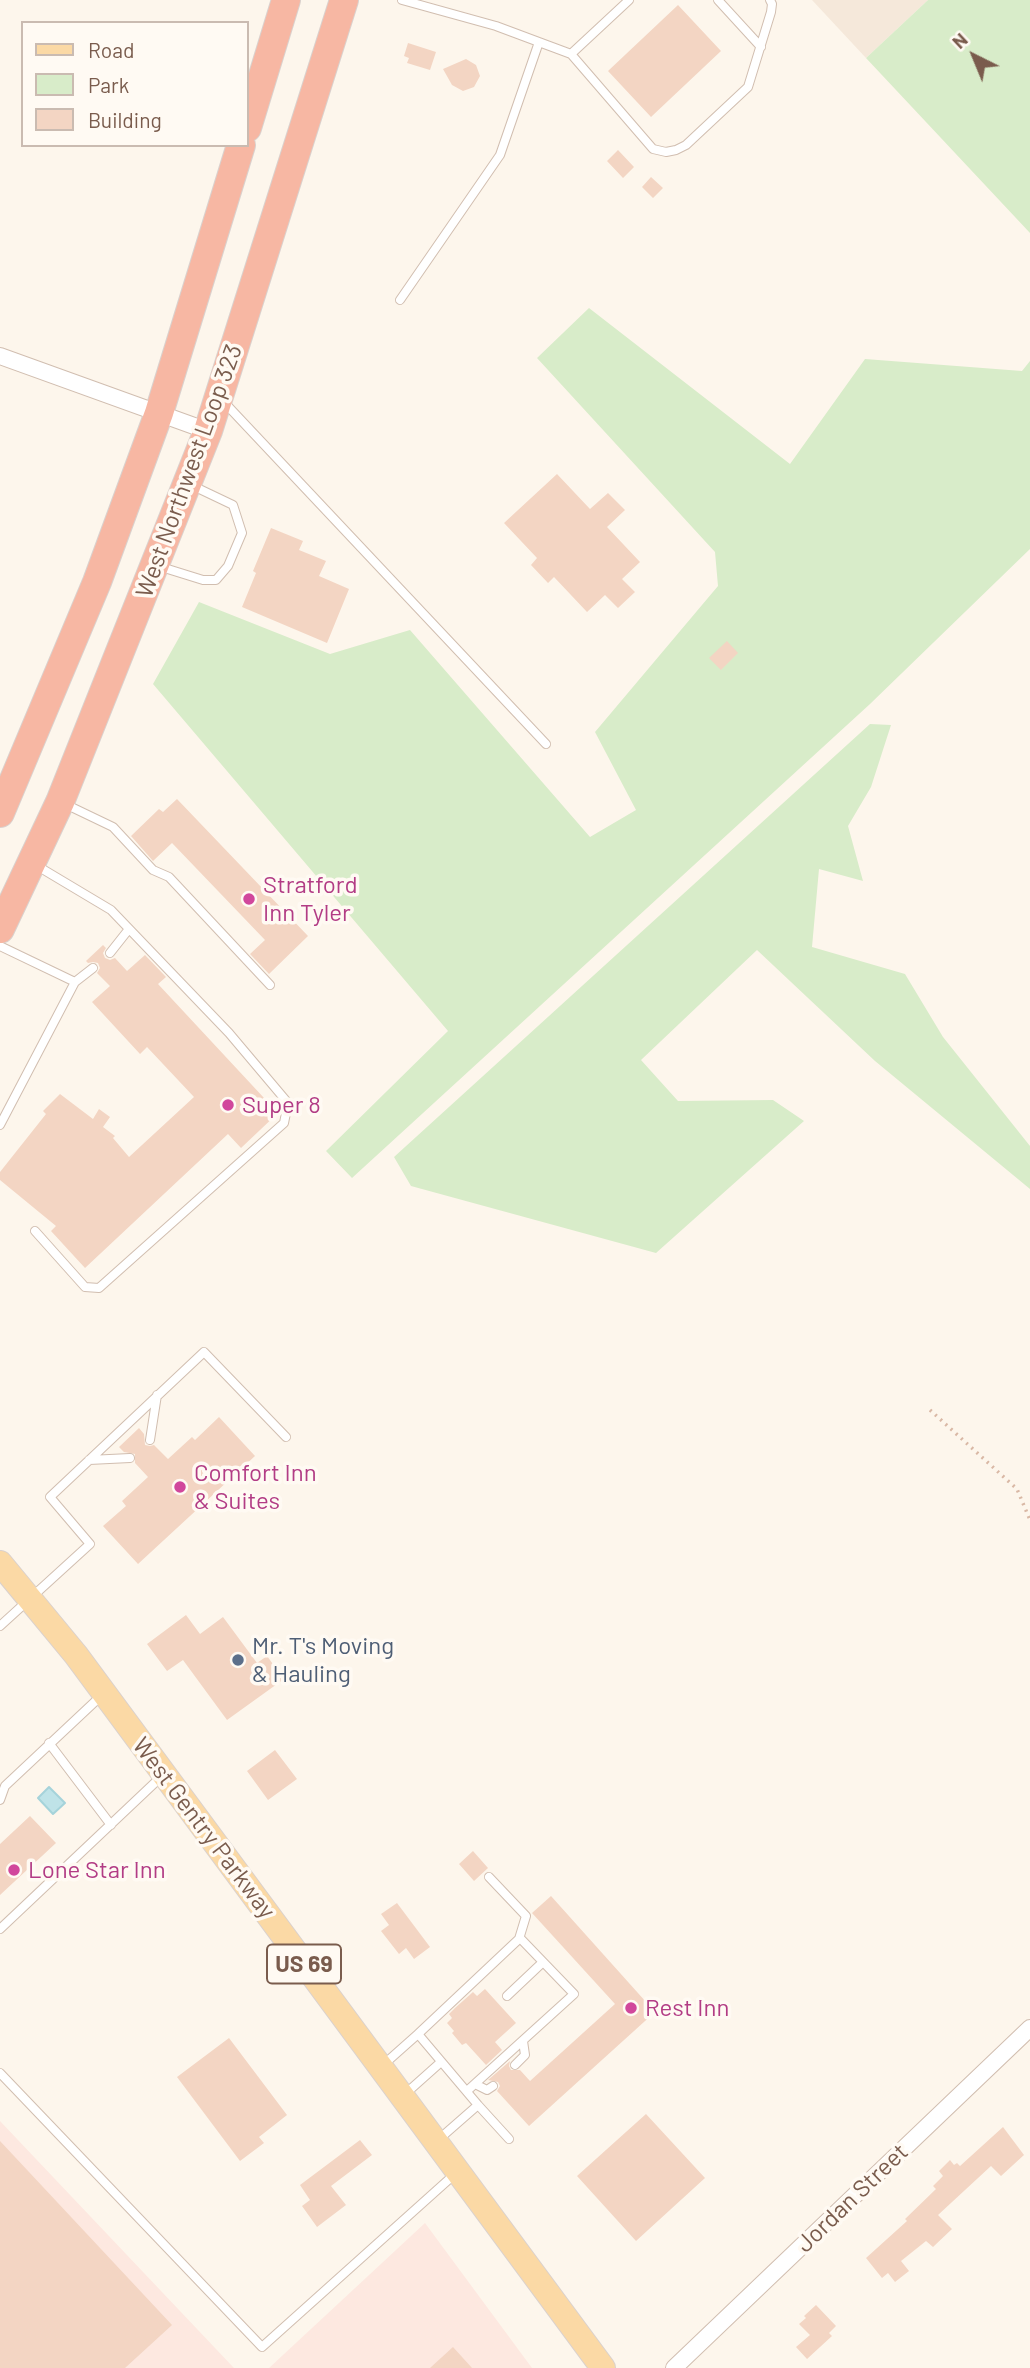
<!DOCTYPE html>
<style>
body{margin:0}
#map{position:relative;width:1030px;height:2368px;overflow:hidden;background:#fdf6ec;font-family:Barlow,sans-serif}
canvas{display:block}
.legend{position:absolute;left:21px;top:21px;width:228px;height:126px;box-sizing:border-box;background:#fffaf3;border:2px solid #cabbb1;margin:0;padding:9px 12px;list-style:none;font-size:21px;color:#7a5c4d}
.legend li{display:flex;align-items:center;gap:14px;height:35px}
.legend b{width:35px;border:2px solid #cabbb1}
.north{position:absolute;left:939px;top:21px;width:70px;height:70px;-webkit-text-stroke:5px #fffaf3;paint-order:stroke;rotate:317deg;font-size:19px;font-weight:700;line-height:28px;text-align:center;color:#7a5c4d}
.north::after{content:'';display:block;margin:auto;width:24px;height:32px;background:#7a5c4d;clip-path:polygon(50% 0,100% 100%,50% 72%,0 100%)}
</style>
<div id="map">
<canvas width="1030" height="2368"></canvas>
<ul class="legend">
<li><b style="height:9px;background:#fbd9a5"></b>Road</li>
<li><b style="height:19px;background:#d8ecc9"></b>Park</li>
<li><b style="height:19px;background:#f3d5c3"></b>Building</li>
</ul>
<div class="north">N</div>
</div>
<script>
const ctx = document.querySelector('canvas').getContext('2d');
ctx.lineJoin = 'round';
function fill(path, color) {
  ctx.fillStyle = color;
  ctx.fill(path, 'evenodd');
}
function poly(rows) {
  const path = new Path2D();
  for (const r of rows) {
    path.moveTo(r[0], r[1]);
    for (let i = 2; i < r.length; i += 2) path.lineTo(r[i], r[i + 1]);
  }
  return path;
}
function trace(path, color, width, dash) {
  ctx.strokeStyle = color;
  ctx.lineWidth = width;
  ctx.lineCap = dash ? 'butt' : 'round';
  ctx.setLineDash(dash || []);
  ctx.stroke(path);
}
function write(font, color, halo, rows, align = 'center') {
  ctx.font = font + ' Barlow,sans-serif';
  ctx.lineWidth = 7;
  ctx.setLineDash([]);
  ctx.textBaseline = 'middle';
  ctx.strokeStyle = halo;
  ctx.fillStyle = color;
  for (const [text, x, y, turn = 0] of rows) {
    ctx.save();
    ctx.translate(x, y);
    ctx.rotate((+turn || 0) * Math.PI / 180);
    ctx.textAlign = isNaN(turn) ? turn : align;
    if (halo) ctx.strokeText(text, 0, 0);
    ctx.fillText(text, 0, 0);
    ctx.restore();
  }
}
fill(poly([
 [812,0,928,0,866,58]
]), '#f5e8da');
fill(poly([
 [0,2121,234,2368,0,2368],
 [425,2223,532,2368,269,2368]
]), '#fde8e0');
fill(poly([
 [928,0,1030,0,1030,233,866,58],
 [589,308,790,464,865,359,1022,371,1030,361,1030,549,870,704,352,1178,326,1151,448,1031,153,684,199,602,330,654,410,630,590,837,636,810,595,732,718,586,715,552,537,358],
 [870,724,891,725,871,787,848,826,863,881,819,869,812,947,905,974,943,1037,1030,1146,1030,1189,875,1061,757,950,641,1060,678,1101,773,1100,804,1121,656,1253,411,1186,394,1157]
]), '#d8ecc9');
const water = poly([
 [49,1787,65,1803,53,1814,38,1798,49,1787]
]);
fill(water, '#bfe3e8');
trace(water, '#a5d3da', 2);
fill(poly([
 [678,5,721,51,651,117,608,71],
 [408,43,436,52,430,70,407,63,409,58,404,56],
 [466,59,476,65,480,76,474,87,463,91,452,85,443,69],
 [618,150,634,167,623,178,607,161],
 [651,177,663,188,653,198,642,187],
 [557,474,590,509,608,493,625,510,607,527,640,562,622,579,635,592,618,608,605,595,587,612,554,577,548,583,531,565,537,558,504,523],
 [271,528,303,541,299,550,326,561,319,576,349,589,327,643,242,607,256,573,253,571],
 [727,641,738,653,721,670,709,658],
 [177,799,308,936,269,974,250,954,265,940,172,843,153,861,131,836,159,809,163,812],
 [103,945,106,948,103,953,105,958,110,960,115,958,127,971,145,955,166,977,158,984,278,1113,241,1148,228,1134,85,1268,51,1231,56,1226,0,1180,0,1172,46,1114,43,1111,60,1094,93,1119,99,1109,110,1117,103,1127,115,1136,113,1138,129,1157,194,1097,147,1047,140,1054,92,1002,110,986,97,973,100,968,98,963,93,962,88,963,86,961],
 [219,1417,255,1456,138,1564,103,1526,126,1506,122,1501,148,1477,135,1463,135,1454,124,1452,119,1447,139,1428,144,1434,145,1445,150,1446,154,1445,168,1459,192,1437,195,1440],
 [186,1615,200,1634,223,1617,257,1663,267,1656,284,1679,227,1720,183,1660,167,1671,147,1644],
 [275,1750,297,1779,268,1800,247,1771],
 [30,1816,56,1843,0,1895,0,1844],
 [473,1851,488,1868,474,1881,459,1864],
 [551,1896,655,2012,529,2126,497,2091,500,2086,498,2082,488,2080,510,2061,509,2066,511,2070,520,2070,530,2081,615,2004,532,1913],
 [397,1903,430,1947,414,1959,406,1948,399,1954,381,1931,389,1925,381,1914],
 [485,1989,516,2023,495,2042,502,2050,486,2065,466,2043,462,2045,452,2033,454,2031,447,2023,452,2018,449,2014,455,2008,473,1992,477,1996],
 [229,2038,287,2115,259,2137,264,2143,240,2161,177,2077],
 [646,2114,705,2178,636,2241,577,2176],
 [1003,2127,1024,2155,1001,2176,991,2166,938,2215,952,2229,933,2247,926,2241,901,2261,909,2271,895,2282,888,2273,882,2278,866,2258,907,2221,905,2219,936,2189,933,2186,943,2176,939,2171,950,2160,954,2165,957,2163,960,2166],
 [360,2140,372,2155,331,2186,346,2205,317,2227,302,2206,310,2200,300,2185],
 [0,2141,172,2325,125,2368,0,2368],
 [816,2305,836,2326,829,2333,832,2336,807,2359,796,2347,810,2335,799,2324,806,2318,804,2316],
 [453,2347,472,2368,430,2368]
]), '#f3d5c3');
const lane = poly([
 [402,0,496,26,571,54,653,149,666,152,676,150,686,145,748,87,771,12,772,4,770,0],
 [718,0,761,47],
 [571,54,629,0],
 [400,300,500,155,539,42],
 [223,401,546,744],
 [158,566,203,580,216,580,228,566,242,533,233,505,191,485],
 [65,804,113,827,153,870,169,877,270,985],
 [34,864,111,910,229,1033,288,1103,284,1123,99,1288,85,1287,35,1231],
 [0,946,75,982,0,1125],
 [110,953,129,929],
 [75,982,93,968],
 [150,1440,157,1395],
 [89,1460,130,1458],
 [0,1626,90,1544,50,1497,204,1352,286,1437],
 [49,1743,111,1825],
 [0,1800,5,1786,102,1695],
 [489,1877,526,1916,519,1939],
 [0,1929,163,1775],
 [507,1996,543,1962],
 [418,2034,520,1938,574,1994,467,2091],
 [515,2065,525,2055,523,2041],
 [382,2066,418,2034,478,2105,438,2140],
 [0,2073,262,2347,456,2173],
 [475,2084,487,2090,493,2086],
 [404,2095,441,2062],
 [478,2105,509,2139]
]);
const street = poly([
 [0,356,208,431],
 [674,2368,1030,2028]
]);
const primary = poly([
 [0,1563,76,1655,603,2368]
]);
const highway = poly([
 [247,128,286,0],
 [0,813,97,582,159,413,241,145],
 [0,929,60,802,208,431,344,0]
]);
trace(lane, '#d1beb0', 10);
trace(street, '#d1beb0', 18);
trace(primary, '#dad1cd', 26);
trace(highway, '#dad1cd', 30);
trace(poly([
 [930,1410,1017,1489,1030,1520]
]), '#d9b8a5', 3.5, [2, 5]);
trace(lane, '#fff', 8);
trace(street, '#fff', 16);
trace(primary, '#fbd9a5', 24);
trace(highway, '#f7b7a3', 28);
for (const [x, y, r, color] of [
 [249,899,7,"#d1479c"],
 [228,1105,7,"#d1479c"],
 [180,1487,7,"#d1479c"],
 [238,1660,7,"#5c6f8a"],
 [14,1870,7,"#d1479c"],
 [631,2008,7,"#d1479c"]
]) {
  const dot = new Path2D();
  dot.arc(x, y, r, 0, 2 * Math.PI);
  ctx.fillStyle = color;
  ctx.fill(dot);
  trace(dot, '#fffaf3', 2.5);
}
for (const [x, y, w] of [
 [304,1964,74]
]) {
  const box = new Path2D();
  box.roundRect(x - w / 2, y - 19.5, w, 39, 5);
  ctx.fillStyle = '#fffaf3';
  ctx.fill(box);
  trace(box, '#7a5c4d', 2);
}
write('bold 23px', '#7a5c4d', null, [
 ["US 69",304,1964]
]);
write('24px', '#7a5c4d', '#fffaf3', [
 ["West Northwest Loop 323",189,471,-70],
 ["West Gentry Parkway",204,1828,53],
 ["Jordan Street",852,2198,-44]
]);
write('24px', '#b23c85', '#fffaf3', [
 ["Stratford",263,885],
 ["Inn Tyler",263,913],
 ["Super 8",242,1105],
 ["Comfort Inn",194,1473],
 ["& Suites",194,1501],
 ["Lone Star Inn",28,1870],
 ["Rest Inn",645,2008]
], 'left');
write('24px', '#4e5e75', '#fffaf3', [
 ["Mr. T's Moving",252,1646],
 ["& Hauling",252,1674]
], 'left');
</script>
